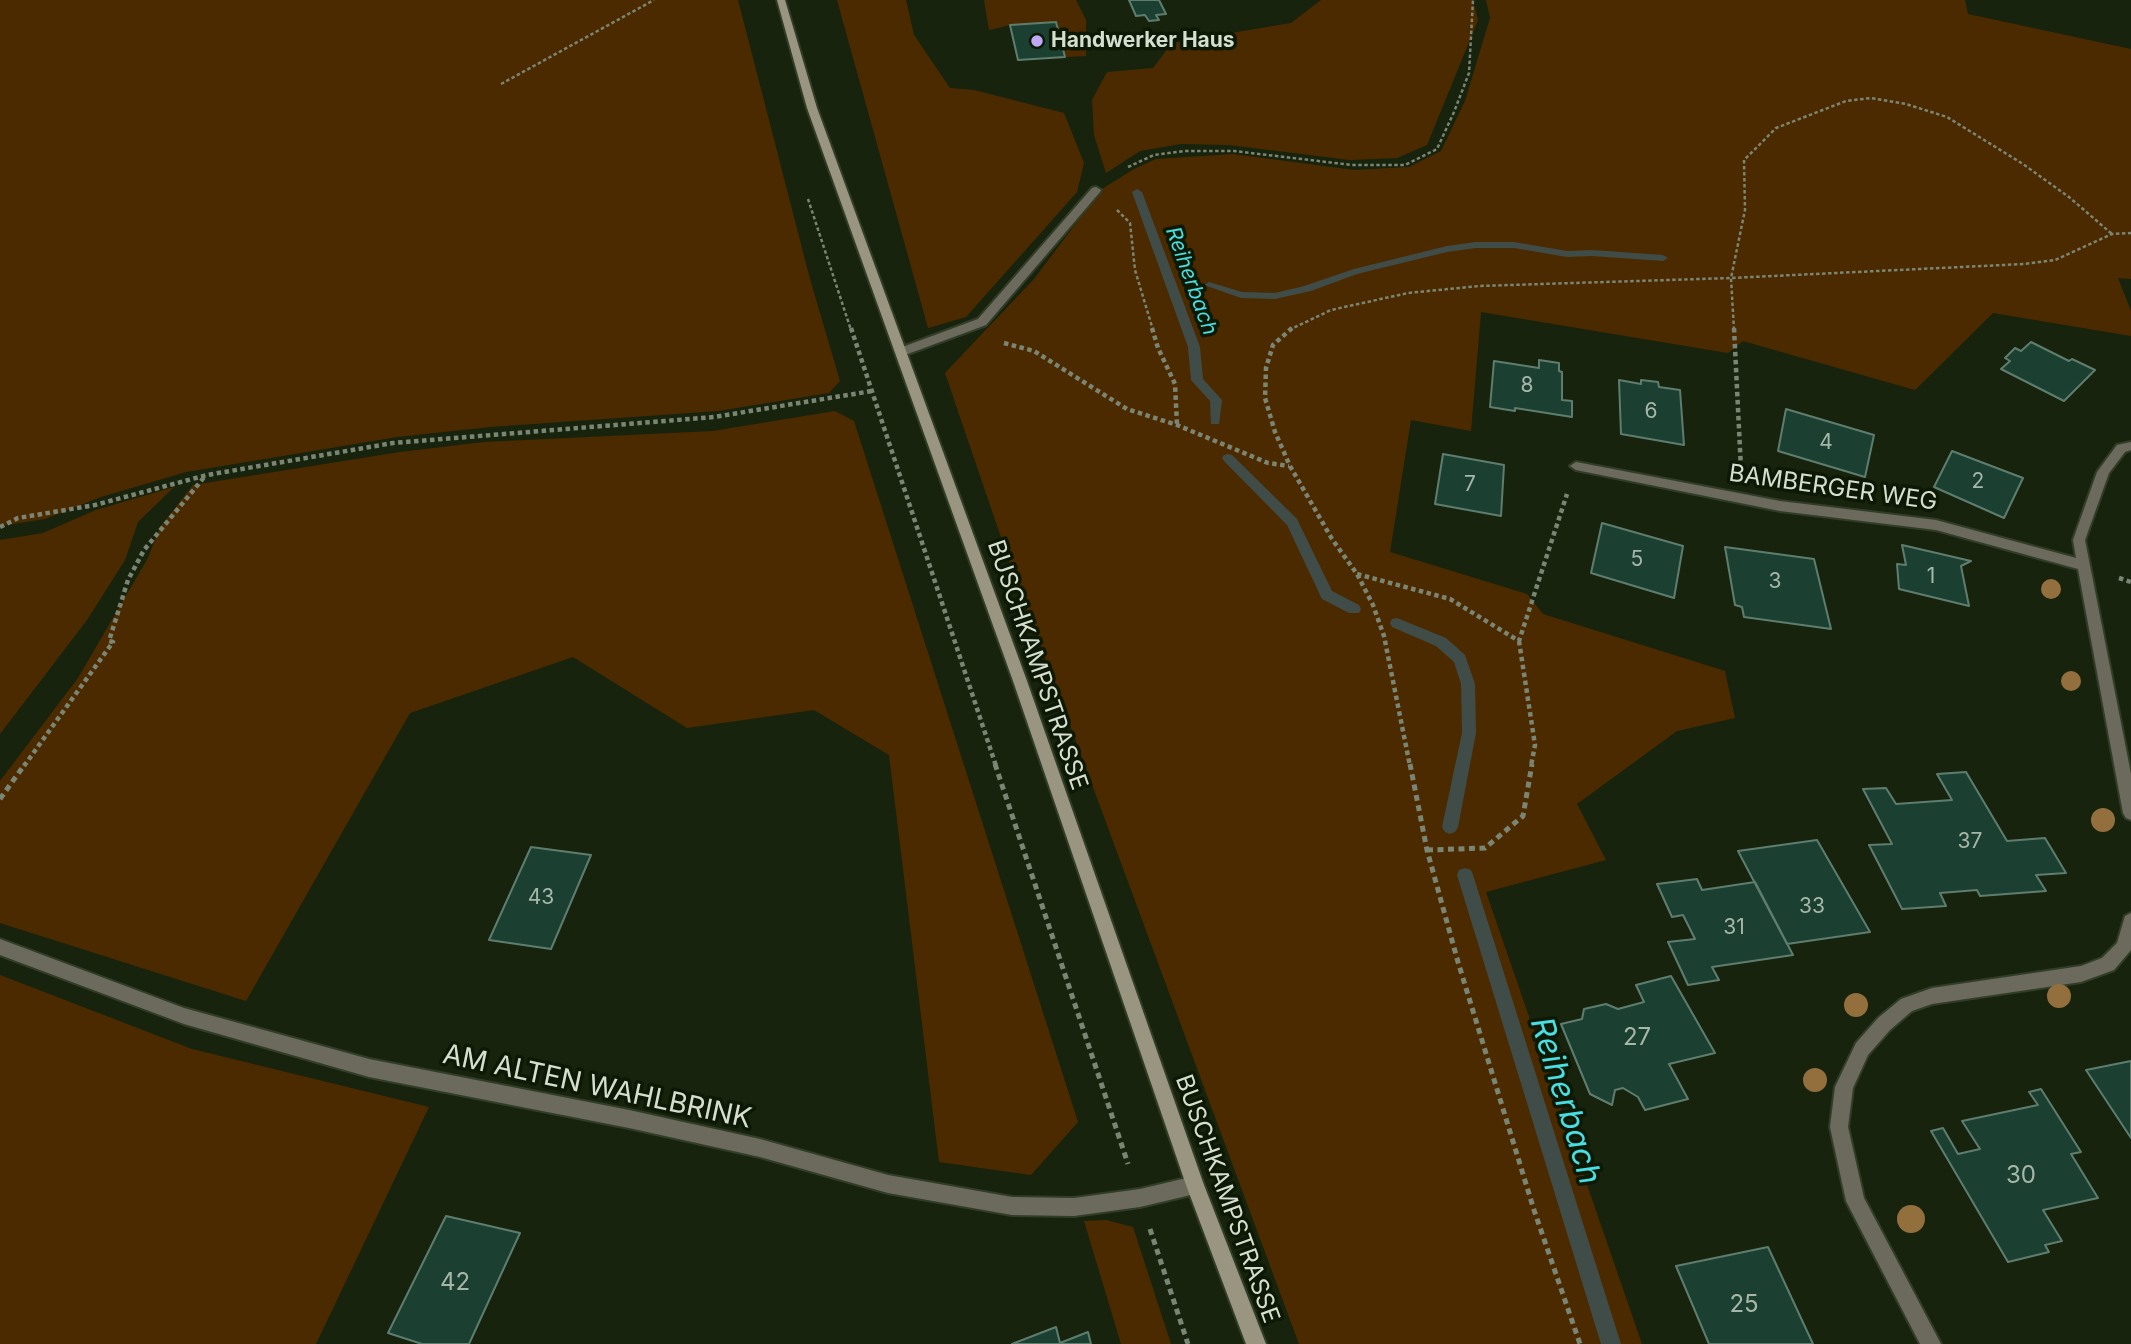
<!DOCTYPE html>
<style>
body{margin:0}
canvas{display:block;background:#17230d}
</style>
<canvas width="2131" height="1344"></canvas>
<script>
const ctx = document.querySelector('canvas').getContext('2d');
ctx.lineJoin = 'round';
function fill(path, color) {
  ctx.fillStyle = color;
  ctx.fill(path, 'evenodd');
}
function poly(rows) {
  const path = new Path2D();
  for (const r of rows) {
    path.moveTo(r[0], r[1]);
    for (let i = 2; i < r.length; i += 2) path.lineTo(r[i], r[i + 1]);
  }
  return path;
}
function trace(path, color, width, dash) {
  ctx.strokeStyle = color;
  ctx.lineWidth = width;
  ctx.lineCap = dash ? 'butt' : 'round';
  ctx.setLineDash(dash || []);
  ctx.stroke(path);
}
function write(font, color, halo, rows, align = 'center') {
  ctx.font = font + ' Inter,sans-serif';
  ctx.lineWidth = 7;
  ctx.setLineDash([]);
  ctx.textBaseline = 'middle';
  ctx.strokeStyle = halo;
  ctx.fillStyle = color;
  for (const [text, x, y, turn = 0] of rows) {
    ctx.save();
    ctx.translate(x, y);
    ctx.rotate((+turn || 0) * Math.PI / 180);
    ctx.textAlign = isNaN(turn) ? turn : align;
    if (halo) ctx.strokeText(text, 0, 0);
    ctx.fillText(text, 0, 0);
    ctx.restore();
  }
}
fill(poly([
 [0,0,738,0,810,279,840,381,829,393,718,411,490,427,397,437,186,472,101,497,45,519,0,526],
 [837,0,906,0,914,35,950,88,974,90,1064,113,1084,163,1077,192,966,317,928,328],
 [984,0,1076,0,1086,20,1086,56,1065,57,1055,22,1010,25,989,30],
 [1321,0,1473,0,1478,20,1427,145,1397,158,1350,160,1229,145,1181,144,1140,151,1106,173,1094,135,1092,100,1107,72,1153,68,1172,43,1291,23],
 [1486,0,1965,0,1968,14,2131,49,2131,279,2118,278,2131,311,2131,336,1993,313,1915,390,1743,341,1728,353,1481,312,1471,431,1411,420,1390,552,1527,594,1543,614,1725,671,1735,718,1677,731,1577,804,1606,860,1486,892,1642,1344,1299,1344,1006,552,945,373,1034,279,1102,189,1134,169,1156,159,1233,154,1354,170,1409,167,1441,151,1465,101,1490,18],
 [835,411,854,421,1078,1122,1031,1175,939,1162,889,755,814,710,687,728,573,657,410,713,246,1001,0,923,0,781,78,678,148,558,160,527,193,485,400,452,484,442,713,431],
 [174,487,138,522,125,560,87,620,0,734,0,540,43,533,96,510],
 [0,975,192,1049,429,1107,316,1344,0,1344],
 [1106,1220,1133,1227,1171,1344,1121,1344,1084,1221]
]), '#4c2a00');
fill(poly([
 [1137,189,1142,192,1200,347,1203,379,1222,400,1219,424,1211,424,1210,401,1191,380,1188,347,1132,192,1137,189],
 [1476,242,1514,242,1567,251,1592,250,1663,255,1668,258,1663,261,1592,256,1567,257,1514,248,1476,248,1447,252,1357,274,1311,291,1275,299,1241,298,1204,285,1209,282,1242,292,1275,293,1304,286,1354,269,1447,246,1476,242],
 [1228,454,1232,455,1297,519,1332,591,1359,605,1361,609,1359,613,1349,613,1322,599,1287,525,1224,461,1222,458,1224,455,1228,454],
 [1397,618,1446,638,1465,655,1475,684,1476,733,1458,827,1455,832,1450,834,1445,832,1442,827,1462,733,1461,684,1454,662,1436,646,1392,627,1390,623,1392,619,1397,618],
 [1465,868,1471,870,1473,875,1621,1344,1601,1344,1457,875,1459,870,1465,868]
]), '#404c48');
const building = poly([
 [1129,0,1159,0,1166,14,1156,15,1159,20,1149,21,1145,15,1136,16,1129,0],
 [1056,22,1065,57,1018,60,1010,25,1056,22],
 [2031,342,2069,361,2072,359,2095,370,2064,401,2001,369,2010,361,2005,358,2015,348,2021,351,2031,342],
 [1539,360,1559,363,1559,371,1562,372,1562,400,1572,401,1572,417,1515,408,1515,411,1490,407,1494,361,1539,368,1539,360],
 [1619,380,1641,384,1641,380,1658,382,1659,387,1680,390,1684,445,1621,434,1619,380],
 [1786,409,1874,435,1865,477,1778,451,1786,409],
 [1952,451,2023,478,2004,518,1934,487,1952,451],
 [1443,454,1504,465,1501,516,1435,504,1443,454],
 [1602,523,1683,546,1674,598,1591,573,1602,523],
 [1902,545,1971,561,1961,566,1969,606,1899,589,1897,564,1906,565,1902,545],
 [1725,547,1814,559,1831,629,1744,617,1742,607,1735,605,1725,547],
 [1966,772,2007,841,2045,838,2066,873,2036,875,2046,891,1980,896,1977,890,1940,893,1946,906,1902,909,1869,845,1892,844,1863,789,1886,788,1896,804,1952,800,1937,774,1966,772],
 [1817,840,1870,932,1787,944,1738,851,1817,840],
 [531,847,591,855,551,949,489,940,531,847],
 [1697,879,1702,890,1755,882,1793,955,1712,967,1719,980,1688,985,1668,942,1695,939,1683,915,1672,917,1657,884,1697,879],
 [1671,976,1715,1053,1669,1064,1688,1099,1645,1110,1638,1097,1623,1088,1615,1090,1612,1105,1590,1094,1561,1024,1582,1019,1584,1009,1606,1004,1618,1009,1644,1002,1636,985,1671,976],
 [2131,1061,2131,1138,2086,1070,2131,1061],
 [2041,1089,2081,1152,2071,1154,2098,1198,2043,1210,2062,1241,2045,1245,2049,1252,2008,1262,1931,1131,1943,1128,1958,1154,1980,1149,1962,1121,2038,1105,2029,1092,2041,1089],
 [446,1216,520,1233,469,1344,422,1344,388,1333,446,1216],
 [1768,1247,1813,1344,1709,1344,1676,1266,1768,1247],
 [1056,1327,1060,1343,1088,1332,1091,1344,1012,1344,1056,1327]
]);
fill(building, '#1b4031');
trace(building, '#5e7d6f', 2);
const lane = poly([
 [1096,187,1101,190,1100,192,986,325,905,355,897,355,897,349,978,319,1092,188,1096,187]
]);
const street = poly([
 [2131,442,2131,450,2125,452,2109,473,2085,540,2131,774,2131,820,2126,818,2123,813,2078,569,1936,530,1780,511,1576,470,1570,466,1576,462,1780,501,1936,520,2076,558,2073,540,2097,472,2117,445,2131,442],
 [2131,913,2131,950,2114,970,2081,982,1932,1004,1912,1011,1890,1030,1868,1055,1853,1088,1848,1127,1864,1198,1941,1344,1920,1344,1846,1201,1830,1127,1835,1087,1856,1043,1878,1018,1901,999,1932,988,2081,966,2102,958,2117,943,2125,916,2131,913],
 [0,939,184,1008,369,1059,629,1110,760,1139,888,1175,1012,1197,1074,1198,1140,1189,1195,1176,1201,1179,1204,1185,1201,1191,1195,1194,1140,1207,1074,1216,1012,1215,888,1193,760,1157,629,1128,369,1077,184,1024,0,955,0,939]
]);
const secondary = poly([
 [777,0,785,0,817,108,1027,681,1204,1185,1266,1344,1246,1344,1186,1185,1013,681,807,108,777,0]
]);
trace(lane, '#323d28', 4);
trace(street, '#323d28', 4);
trace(secondary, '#323d28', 4);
trace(poly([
 [501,84,654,0],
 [1128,167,1154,155,1185,151,1234,151,1352,165,1405,165,1437,149,1454,112,1469,73,1473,0],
 [808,199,851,330],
 [1117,210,1130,223,1135,270,1153,330],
 [1289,330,1331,310,1408,293,1479,286,1731,278,2024,264,2055,260,2112,234,2131,233],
 [1734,330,1731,278,1745,210,1744,160,1776,128,1846,101,1871,98,1906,104,1947,117,2023,164,2069,197,2112,234]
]), '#7b8573', 2.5, [3.5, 2.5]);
trace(poly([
 [851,328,996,766],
 [1152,328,1158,348,1175,384,1177,425],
 [1292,328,1273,345,1266,368,1265,398,1275,432,1290,466,1332,539,1357,574,1373,605,1384,636,1410,766],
 [1734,328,1741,469],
 [1004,343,1034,351,1127,409,1177,425,1268,463,1289,466],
 [0,527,18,518,95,505,207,475,393,443,714,417,872,391],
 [1357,574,1450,599,1519,641,1567,494],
 [2119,578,2131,582],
 [1519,641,1535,745,1531,766],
 [24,766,113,642,109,641,128,580,144,550,206,475]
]), '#7b8573', 4.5, [4.5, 3.5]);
trace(poly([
 [995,764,1128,1164],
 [1410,764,1427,850,1458,962,1534,1210,1580,1344],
 [0,799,25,764],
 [1427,850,1485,848,1523,816,1532,764],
 [1150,1229,1188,1344]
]), '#7b8573', 5, [6, 4.5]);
fill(lane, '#6c6a5d');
fill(street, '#6c6a5d');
fill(secondary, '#999581');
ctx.fillStyle = '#926f3c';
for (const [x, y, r] of [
 [2051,589,10],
 [2071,681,10],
 [2103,820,12],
 [2059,996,12],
 [1856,1005,12],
 [1815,1080,12],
 [1911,1219,14]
]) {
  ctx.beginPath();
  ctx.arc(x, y, r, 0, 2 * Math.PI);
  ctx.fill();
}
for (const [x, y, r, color] of [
 [1037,41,7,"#bfa9f4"]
]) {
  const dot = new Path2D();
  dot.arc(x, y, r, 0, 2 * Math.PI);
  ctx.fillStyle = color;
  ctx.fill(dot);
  trace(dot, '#0e1905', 2.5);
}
write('bold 21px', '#d5decf', '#0e1905', [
 ["Handwerker Haus",1051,41]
], 'left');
write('italic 21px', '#47dfe4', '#0e1905', [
 ["Reiherbach",1191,281,70]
]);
write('21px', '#a6b6a8', null, [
 ["8",1527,386],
 ["6",1651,412],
 ["4",1826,443],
 ["2",1978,482],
 ["7",1470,485],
 ["5",1637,560],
 ["1",1931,577],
 ["3",1775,582],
 ["37",1970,842],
 ["43",541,898],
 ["33",1812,907],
 ["31",1734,928]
]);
write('24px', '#d5decf', '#0e1905', [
 ["BAMBERGER WEG",1833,488,8],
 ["BUSCHKAMPSTRASSE",1037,665,71],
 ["BUSCHKAMPSTRASSE",1227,1199,70]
]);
write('24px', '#a6b6a8', null, [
 ["27",1637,1038],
 ["30",2021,1176],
 ["42",455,1283],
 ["25",1744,1305]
]);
write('28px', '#d5decf', '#0e1905', [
 ["AM ALTEN WAHLBRINK",597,1087,12]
]);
write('italic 32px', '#47dfe4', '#0e1905', [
 ["Reiherbach",1565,1101,73]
]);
</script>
